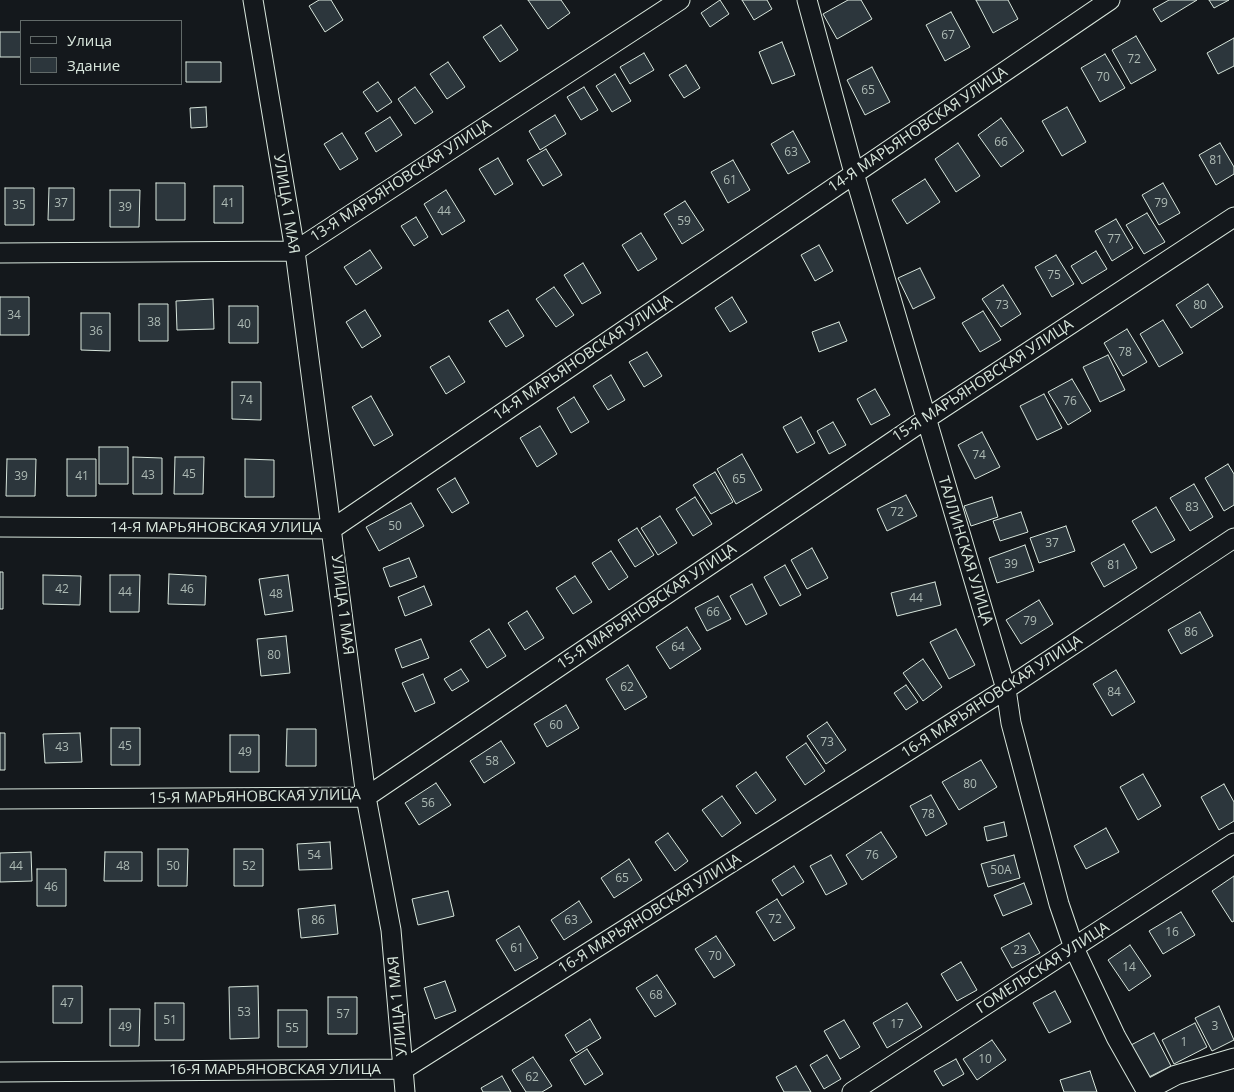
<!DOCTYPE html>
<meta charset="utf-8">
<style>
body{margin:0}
#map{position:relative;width:1234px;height:1092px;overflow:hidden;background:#14181c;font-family:"Open Sans",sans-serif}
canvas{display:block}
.legend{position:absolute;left:20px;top:20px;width:162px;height:65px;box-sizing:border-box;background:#14181c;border:1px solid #626a69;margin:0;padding:6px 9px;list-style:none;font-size:15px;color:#d8e6dc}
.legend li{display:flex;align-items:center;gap:10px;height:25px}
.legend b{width:25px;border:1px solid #626a69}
</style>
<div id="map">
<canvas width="1234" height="1092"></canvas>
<ul class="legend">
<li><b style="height:6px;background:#14181c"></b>Улица</li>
<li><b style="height:14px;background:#2c363c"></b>Здание</li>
</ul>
</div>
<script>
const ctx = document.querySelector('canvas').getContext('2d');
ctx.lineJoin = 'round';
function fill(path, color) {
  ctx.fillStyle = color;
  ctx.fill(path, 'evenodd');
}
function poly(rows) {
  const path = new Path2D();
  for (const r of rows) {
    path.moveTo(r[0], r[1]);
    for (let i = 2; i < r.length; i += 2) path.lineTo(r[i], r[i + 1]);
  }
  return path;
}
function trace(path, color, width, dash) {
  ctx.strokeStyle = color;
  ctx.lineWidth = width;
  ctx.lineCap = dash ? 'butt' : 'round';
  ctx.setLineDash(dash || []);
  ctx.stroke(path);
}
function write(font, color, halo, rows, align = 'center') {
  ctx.font = font + ' "Open Sans",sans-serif';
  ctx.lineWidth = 4;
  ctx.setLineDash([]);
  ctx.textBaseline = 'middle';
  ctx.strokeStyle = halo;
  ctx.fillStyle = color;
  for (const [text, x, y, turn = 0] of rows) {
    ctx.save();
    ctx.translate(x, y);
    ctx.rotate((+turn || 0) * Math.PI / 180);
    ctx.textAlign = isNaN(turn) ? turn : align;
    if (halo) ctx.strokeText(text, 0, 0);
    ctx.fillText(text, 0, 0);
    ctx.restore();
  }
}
const building = poly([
 [319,0,331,0,343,20,325,32,309,6,319,0],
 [528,0,561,0,570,13,548,29,528,0],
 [720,0,729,14,710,27,701,13,720,0],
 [742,0,767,0,772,9,754,20,742,0],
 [848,0,861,0,872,19,837,39,823,14,848,0],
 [976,0,1008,0,1018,19,993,33,976,0],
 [1169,0,1197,0,1161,22,1153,9,1169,0],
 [1209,0,1229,0,1214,8,1209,0],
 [951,12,970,47,945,61,926,25,951,12],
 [501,25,518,50,500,62,483,37,501,25],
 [0,32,21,32,21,57,0,57,0,32],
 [1136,36,1156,70,1131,84,1112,50,1136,36],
 [1234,38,1234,66,1218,74,1207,53,1234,38],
 [782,42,795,75,772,84,759,52,782,42],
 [644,53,654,70,630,84,620,67,644,53],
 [1105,54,1125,88,1100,102,1081,68,1105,54],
 [186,62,221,62,221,82,186,82,186,62],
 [448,62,465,87,447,99,430,74,448,62],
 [686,65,700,88,684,98,669,75,686,65],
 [872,67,890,102,865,115,847,80,872,67],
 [615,74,631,101,612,112,596,86,615,74],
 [378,82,392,102,377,112,363,92,378,82],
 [415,87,433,112,415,124,398,99,415,87],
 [584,87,598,110,581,120,567,97,584,87],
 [206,107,207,127,191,128,190,108,206,107],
 [1067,107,1086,142,1062,156,1042,121,1067,107],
 [555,115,566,134,540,150,529,131,555,115],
 [390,117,402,135,376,152,365,133,390,117],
 [1001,118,1024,151,1001,167,978,135,1001,118],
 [793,131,810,162,788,174,771,144,793,131],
 [342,133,358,159,340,170,324,144,342,133],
 [958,143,980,176,956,192,935,159,958,143],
 [1220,143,1234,167,1234,174,1216,185,1199,155,1220,143],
 [546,149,562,175,543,186,527,160,546,149],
 [498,158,513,184,495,195,479,169,498,158],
 [733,160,750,190,728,203,711,172,733,160],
 [925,179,940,202,907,224,892,200,925,179],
 [156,183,185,183,185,220,156,220,156,183],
 [1163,183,1180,213,1159,225,1142,195,1163,183],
 [214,186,243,186,243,223,214,223,214,186],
 [5,188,34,188,34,225,5,225,5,188],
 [49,188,74,188,74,220,48,220,49,188],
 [110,190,140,190,139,227,110,227,110,190],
 [446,190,465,221,442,235,424,204,446,190],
 [685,201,704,230,682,244,664,214,685,201],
 [1147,213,1165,242,1144,254,1126,225,1147,213],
 [416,217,428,237,414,246,401,226,416,217],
 [1116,219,1133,248,1112,261,1095,231,1116,219],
 [641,233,657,259,638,271,622,245,641,233],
 [819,245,833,271,815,281,801,255,819,245],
 [370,250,382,268,356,285,344,267,370,250],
 [1096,251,1107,269,1082,284,1071,266,1096,251],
 [1056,255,1074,284,1052,297,1035,267,1056,255],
 [583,263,601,293,582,304,564,275,583,263],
 [920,268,935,298,913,309,898,278,920,268],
 [1208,284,1223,307,1191,328,1176,305,1208,284],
 [1003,285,1021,314,1001,327,982,299,1003,285],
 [554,287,574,315,556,327,536,299,554,287],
 [0,297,29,297,29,335,0,335,0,297],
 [732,297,747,322,730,332,715,308,732,297],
 [213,299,214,329,177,330,176,301,213,299],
 [139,304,168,304,168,341,139,341,139,304],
 [229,306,258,306,258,343,229,343,229,306],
 [365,310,381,336,362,348,346,322,365,310],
 [508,310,524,336,506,347,489,321,508,310],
 [983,311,1001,340,980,352,962,323,983,311],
 [81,313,110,313,110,351,81,350,81,313],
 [1163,320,1183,353,1159,367,1140,334,1163,320],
 [839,322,847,341,819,352,812,332,839,322],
 [1127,329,1147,362,1123,376,1104,343,1127,329],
 [647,352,662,376,644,387,629,362,647,352],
 [1108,355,1125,390,1100,402,1083,367,1108,355],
 [449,356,465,382,446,394,430,367,449,356],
 [611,375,625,400,608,410,593,386,611,375],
 [1072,379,1091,411,1068,425,1048,392,1072,379],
 [232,382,261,382,261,420,232,419,232,382],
 [875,389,890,415,871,425,857,399,875,389],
 [1044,394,1062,428,1037,440,1020,406,1044,394],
 [371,396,393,435,374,446,352,407,371,396],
 [574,397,589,422,571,433,557,408,574,397],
 [801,417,815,443,797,453,783,427,801,417],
 [833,422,846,445,829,454,817,431,833,422],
 [540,426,557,454,537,467,520,438,540,426],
 [982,432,1000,467,975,479,958,445,982,432],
 [99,447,128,447,128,484,99,484,99,447],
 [742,454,762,490,736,504,717,469,742,454],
 [133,457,162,458,162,494,133,494,133,457],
 [175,457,204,457,203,494,174,494,175,457],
 [7,459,36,459,35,496,6,496,7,459],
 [67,459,96,459,96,496,67,496,67,459],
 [245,459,274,460,274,497,245,497,245,459],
 [1228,464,1234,474,1234,505,1224,511,1205,478,1228,464],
 [715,472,733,502,711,514,693,485,715,472],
 [455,478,469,503,452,513,437,489,455,478],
 [1194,484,1213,517,1190,531,1170,498,1194,484],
 [906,495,917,516,887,531,877,509,906,495],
 [695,497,712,524,693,536,676,509,695,497],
 [992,497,998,517,971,526,964,506,992,497],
 [411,503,424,526,379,551,366,527,411,503],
 [1156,507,1175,540,1151,553,1132,521,1156,507],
 [1021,512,1028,532,1000,541,993,521,1021,512],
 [660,516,677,543,658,555,641,528,660,516],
 [1066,526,1075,551,1039,563,1030,538,1066,526],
 [637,528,654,555,635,567,618,540,637,528],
 [1124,544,1137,568,1104,587,1091,563,1124,544],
 [1025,545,1034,571,997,583,989,558,1025,545],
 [812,548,828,578,807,589,791,560,812,548],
 [611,551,628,577,609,590,592,563,611,551],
 [409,558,417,577,390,587,383,568,409,558],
 [785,565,801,595,780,606,764,577,785,565],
 [0,572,3,572,3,609,0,609,0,572],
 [169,574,206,576,205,605,168,604,169,574],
 [43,575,81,576,80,605,43,604,43,575],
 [110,575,140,575,139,612,110,612,110,575],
 [288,575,293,611,265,615,259,579,288,575],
 [575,576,592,602,573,614,556,588,575,576],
 [935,582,941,605,897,616,891,593,935,582],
 [752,584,767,614,746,625,730,596,752,584],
 [424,586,432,605,405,616,398,597,424,586],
 [718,596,731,619,707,631,695,608,718,596],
 [1039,600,1053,624,1021,644,1006,620,1039,600],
 [527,611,544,638,525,650,508,623,527,611],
 [1200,612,1213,636,1181,654,1168,630,1200,612],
 [687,627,701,649,670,669,656,647,687,627],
 [489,629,506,656,487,668,470,641,489,629],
 [956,629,975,665,949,679,930,642,956,629],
 [286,636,290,673,261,676,257,639,286,636],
 [421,639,429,658,402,668,395,649,421,639],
 [923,659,942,687,923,701,903,673,923,659],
 [628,665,647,697,625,710,606,679,628,665],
 [461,669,469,681,452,691,444,679,461,669],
 [1116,670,1135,702,1112,716,1093,684,1116,670],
 [423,674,435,703,415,712,402,683,423,674],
 [906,685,918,702,906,710,894,693,906,685],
 [566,705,579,728,547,747,534,724,566,705],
 [827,722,846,750,826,764,807,736,827,722],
 [111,728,140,728,140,765,111,765,111,728],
 [287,729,316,729,316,766,286,766,287,729],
 [0,733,5,733,5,770,0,770,0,733],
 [80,733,82,762,45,763,43,734,80,733],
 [230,735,259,735,259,772,230,772,230,735],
 [501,741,515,763,484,783,470,761,501,741],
 [806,743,825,771,805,785,786,757,806,743],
 [981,760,997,787,959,810,942,782,981,760],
 [756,772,776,800,756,814,736,786,756,772],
 [1143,774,1161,806,1138,820,1120,787,1143,774],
 [436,783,451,805,419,825,405,803,436,783],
 [1224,784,1234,802,1234,821,1219,830,1201,797,1224,784],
 [931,795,947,824,926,836,910,806,931,795],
 [722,796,741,823,722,837,702,810,722,796],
 [1004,822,1007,836,987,841,984,827,1004,822],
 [1106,828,1119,852,1086,869,1074,846,1106,828],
 [881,832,897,857,862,880,846,855,881,832],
 [668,833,688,861,675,871,655,842,668,833],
 [330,842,332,869,299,870,297,844,330,842],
 [158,849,188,849,187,886,158,886,158,849],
 [234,849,263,849,263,886,234,886,234,849],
 [31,852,32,881,0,882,0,853,31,852],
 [105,852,142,852,142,881,104,881,105,852],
 [831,855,847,884,826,895,810,866,831,855],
 [1014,855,1020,878,988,887,981,864,1014,855],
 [629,859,642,880,614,898,601,878,629,859],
 [794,866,804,882,782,896,772,880,794,866],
 [37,869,66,869,66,906,37,906,37,869],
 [1234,876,1234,921,1232,922,1212,891,1234,876],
 [1024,883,1032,904,1003,916,994,895,1024,883],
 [448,891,454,916,418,925,412,899,448,891],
 [777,899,795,928,774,941,756,912,777,899],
 [579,901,592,922,564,940,551,920,579,901],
 [335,905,338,934,301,938,298,909,335,905],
 [1181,912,1195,935,1163,954,1149,931,1181,912],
 [519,926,538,958,515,971,496,940,519,926],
 [1029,933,1040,953,1012,968,1001,948,1029,933],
 [716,936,735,965,714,978,695,949,716,936],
 [1130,945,1151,976,1129,991,1108,960,1130,945],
 [961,962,977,990,957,1001,941,974,961,962],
 [657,975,676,1004,655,1017,636,988,657,975],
 [445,981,456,1011,435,1019,424,988,445,981],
 [53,986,82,986,82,1023,53,1023,53,986],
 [258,986,259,1038,230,1039,229,987,258,986],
 [1055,991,1071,1022,1049,1033,1033,1003,1055,991],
 [328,997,357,997,357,1034,328,1034,328,997],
 [155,1003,184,1003,184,1040,155,1040,155,1003],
 [907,1003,922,1027,887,1048,873,1023,907,1003],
 [1219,1006,1234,1040,1212,1051,1195,1018,1219,1006],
 [110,1009,140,1009,139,1046,110,1046,110,1009],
 [278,1010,307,1010,307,1047,278,1047,278,1010],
 [590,1019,601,1038,576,1053,565,1035,590,1019],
 [844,1020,860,1047,840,1059,824,1031,844,1020],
 [1195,1023,1207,1047,1174,1064,1162,1040,1195,1023],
 [1154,1033,1171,1066,1147,1078,1131,1045,1154,1033],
 [992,1040,1006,1060,977,1080,963,1059,992,1040],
 [587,1049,603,1074,585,1085,570,1060,587,1049],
 [827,1055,841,1079,824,1089,810,1065,827,1055],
 [533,1057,552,1086,542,1092,526,1092,512,1070,533,1057],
 [956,1059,964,1074,943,1086,934,1071,956,1059],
 [796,1066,811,1092,784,1092,776,1077,796,1066],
 [1090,1071,1097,1092,1064,1092,1060,1080,1090,1071],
 [502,1076,511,1092,483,1092,481,1088,502,1076]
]);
fill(building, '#2c363c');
trace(building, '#d8e6dc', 1);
const street = poly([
 [253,0,295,251,366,797,391,930,405,1092],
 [807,0,854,173,1006,689,1011,723,1059,904,1074,948,1116,1037,1147,1092],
 [0,253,295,251,680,0],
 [0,527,332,529,1110,0],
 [0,799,366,797,926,419,1234,217],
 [0,1072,404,1069,1006,689,1234,538],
 [1146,1091,1176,1075,1234,1058],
 [852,1092,1234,843]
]);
trace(street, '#d8e6dc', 21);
trace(street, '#14181c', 19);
write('12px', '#adbab4', null, [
 ["67",948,36],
 ["72",1134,60],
 ["70",1103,78],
 ["65",868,91],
 ["66",1001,143],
 ["63",791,153],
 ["81",1216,161],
 ["61",730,181],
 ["37",61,204],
 ["41",228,204],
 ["79",1161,204],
 ["35",19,206],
 ["39",125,208],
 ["44",444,212],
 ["59",684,222],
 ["77",1114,240],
 ["75",1054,276],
 ["73",1002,306],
 ["80",1200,306],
 ["34",14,316],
 ["38",154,323],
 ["40",244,325],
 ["36",96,332],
 ["78",1125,353],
 ["74",246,401],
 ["76",1070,402],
 ["74",979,456],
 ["45",189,475],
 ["43",148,476],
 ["39",21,477],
 ["41",82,477],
 ["65",739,480],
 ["83",1192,508],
 ["72",897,513],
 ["50",395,527],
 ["37",1052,544],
 ["39",1011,565],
 ["81",1114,566],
 ["42",62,590],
 ["46",187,590],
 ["44",125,593],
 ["48",276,595],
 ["44",916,599],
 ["66",713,613],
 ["79",1030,622],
 ["86",1191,633],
 ["64",678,648],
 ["80",274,656],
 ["62",627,688],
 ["84",1114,693],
 ["60",556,726],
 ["73",827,743],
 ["45",125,747],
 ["43",62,748],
 ["49",245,753],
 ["58",492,762],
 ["80",970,785],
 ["56",428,804],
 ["78",928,815],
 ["54",314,856],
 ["76",872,856],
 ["44",16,867],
 ["48",123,867],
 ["50",173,867],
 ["52",249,867],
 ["50А",1001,871],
 ["65",622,879],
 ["46",51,888],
 ["72",775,920],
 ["86",318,921],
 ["63",571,921],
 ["16",1172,933],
 ["61",517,949],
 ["23",1020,951],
 ["70",715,957],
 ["14",1129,968],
 ["68",656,996],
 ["47",67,1004],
 ["53",244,1013],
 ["57",343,1015],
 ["51",170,1021],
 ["17",897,1025],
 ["3",1215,1027],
 ["49",125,1028],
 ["55",292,1029],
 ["1",1184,1043],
 ["10",985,1060],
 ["62",532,1078]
]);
write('15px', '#d8e6dc', '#14181c', [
 ["14-Я МАРЬЯНОВСКАЯ УЛИЦА",918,130,-34],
 ["13-Я МАРЬЯНОВСКАЯ УЛИЦА",401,181,-33],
 ["УЛИЦА 1 МАЯ",286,204,81],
 ["14-Я МАРЬЯНОВСКАЯ УЛИЦА",583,358,-34],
 ["15-Я МАРЬЯНОВСКАЯ УЛИЦА",983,381,-33],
 ["14-Я МАРЬЯНОВСКАЯ УЛИЦА",216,528],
 ["ТАЛЛИНСКАЯ УЛИЦА",965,551,73],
 ["УЛИЦА 1 МАЯ",342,605,83],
 ["15-Я МАРЬЯНОВСКАЯ УЛИЦА",647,607,-34],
 ["16-Я МАРЬЯНОВСКАЯ УЛИЦА",992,697,-33],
 ["15-Я МАРЬЯНОВСКАЯ УЛИЦА",255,797,-1],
 ["16-Я МАРЬЯНОВСКАЯ УЛИЦА",650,914,-32],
 ["ГОМЕЛЬСКАЯ УЛИЦА",1043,968,-33],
 ["УЛИЦА 1 МАЯ",398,1006,-95],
 ["16-Я МАРЬЯНОВСКАЯ УЛИЦА",275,1070]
]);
</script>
